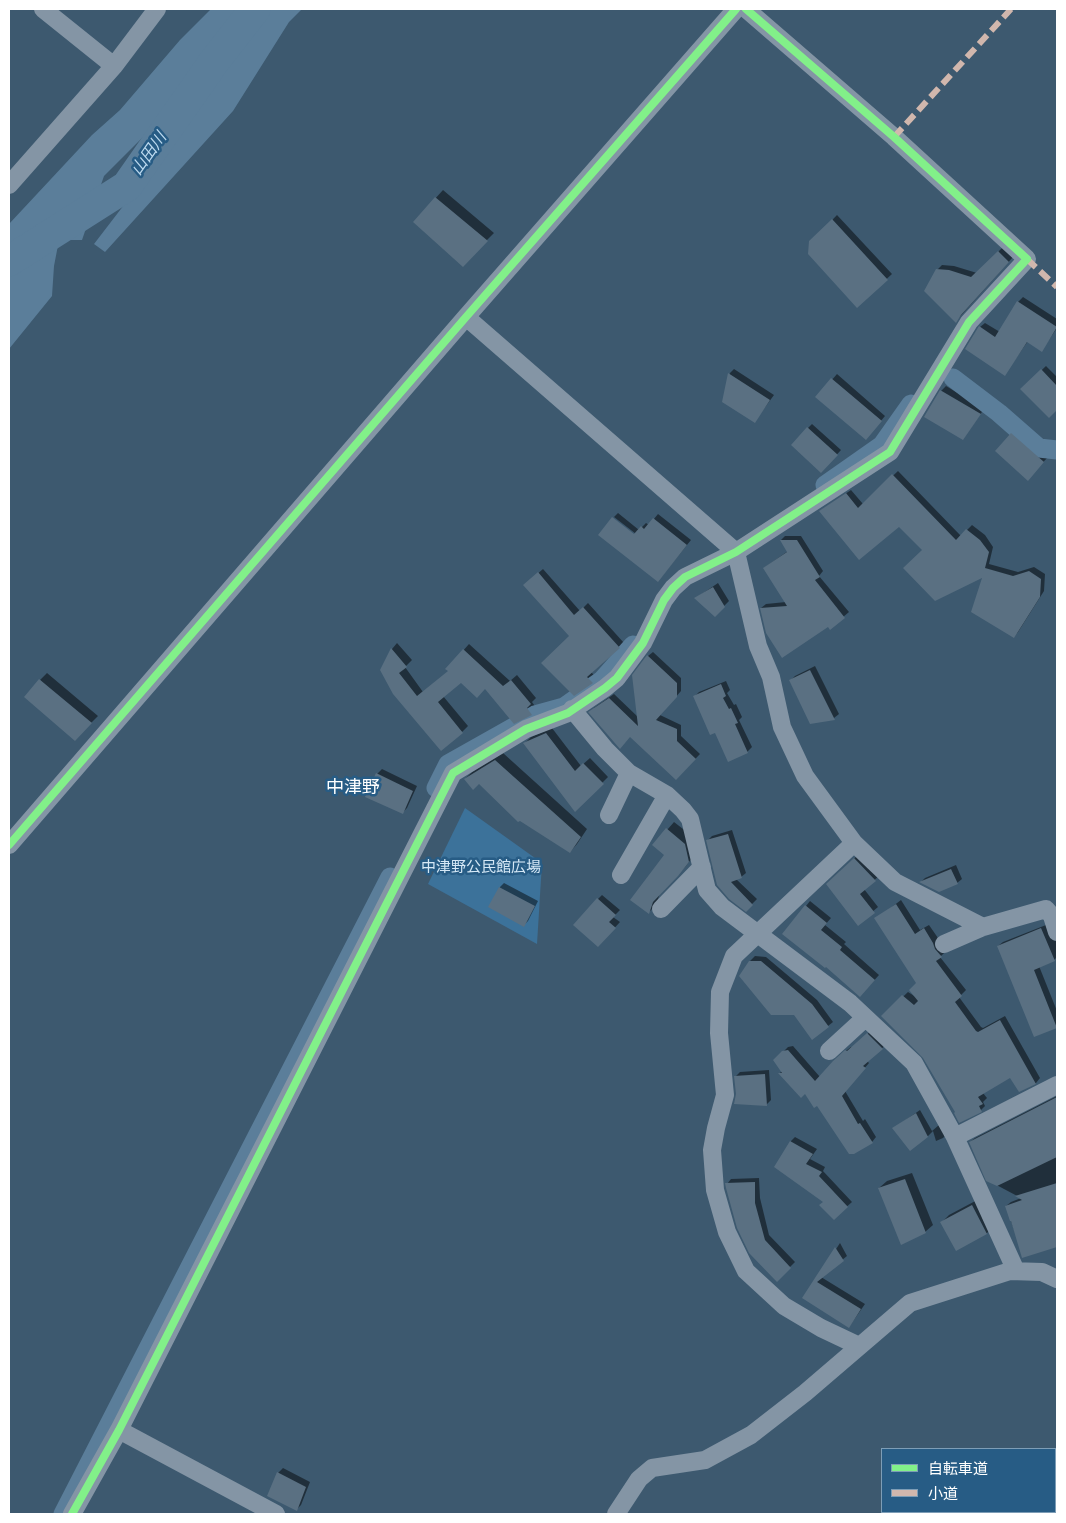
<!DOCTYPE html>
<meta charset="utf-8">
<style>
body{margin:0}
#map{position:relative;width:1066px;height:1523px;overflow:hidden;background:#3d596f;font-family:Figtree,"Noto Sans JP",sans-serif}
canvas{display:block}
.frame{position:absolute;inset:0;border:10px solid #fff;pointer-events:none}
.legend{position:absolute;left:881px;top:1448px;width:175px;height:65px;box-sizing:border-box;background:#275c85;border:1px solid #7d9db6;margin:0;padding:6px 9px;list-style:none;font-size:15px;color:#fff}
.legend li{display:flex;align-items:center;gap:10px;height:25px}
.legend b{width:25px;border:1px solid #7d9db6}
</style>
<div id="map">
<canvas width="1066" height="1523"></canvas>
<div class="frame"></div>
<ul class="legend">
<li><b style="height:6px;background:#82f089"></b>自転車道</li>
<li><b style="height:6px;background:#d1b7ad"></b>小道</li>
</ul>
</div>
<script>
const ctx = document.querySelector('canvas').getContext('2d');
ctx.lineJoin = 'round';
function fill(path, color) {
  ctx.fillStyle = color;
  ctx.fill(path, 'evenodd');
}
function poly(rows) {
  const path = new Path2D();
  for (const r of rows) {
    path.moveTo(r[0], r[1]);
    for (let i = 2; i < r.length; i += 2) path.lineTo(r[i], r[i + 1]);
  }
  return path;
}
function trace(path, color, width, dash) {
  ctx.strokeStyle = color;
  ctx.lineWidth = width;
  ctx.lineCap = dash ? 'butt' : 'round';
  ctx.setLineDash(dash || []);
  ctx.stroke(path);
}
function write(font, color, halo, rows, align = 'center') {
  ctx.font = font + ' Figtree,"Noto Sans JP",sans-serif';
  ctx.lineWidth = 5;
  ctx.setLineDash([]);
  ctx.textBaseline = 'middle';
  ctx.strokeStyle = halo;
  ctx.fillStyle = color;
  for (const [text, x, y, turn = 0] of rows) {
    ctx.save();
    ctx.translate(x, y);
    ctx.rotate((+turn || 0) * Math.PI / 180);
    ctx.textAlign = isNaN(turn) ? turn : align;
    if (halo) ctx.strokeText(text, 0, 0);
    ctx.fillText(text, 0, 0);
    ctx.restore();
  }
}
fill(poly([
 [465,808,542,863,537,944,428,884]
]), '#3c729a');
fill(poly([
 [211,9,302,9,289,22,233,111,105,252,94,244,127,201,181,119,183,105,148,132,104,176,82,240,59,240,54,266,52,296,9,349,9,224,92,135,120,110,180,40]
]), '#5b7e9a');
fill(poly([
 [443,190,494,233,462,265,414,222],
 [837,215,892,274,857,306,811,242],
 [1003,247,1013,257,956,321,937,270,942,265,954,266,977,273],
 [1023,297,1057,319,1057,328,1042,350,1028,341,1005,374,980,327,985,323,1000,332,1018,302],
 [1046,366,1057,377,1057,409,1049,417,1022,389],
 [734,369,774,395,755,421,724,401,730,373],
 [837,374,885,416,870,434,817,397],
 [946,386,984,409,963,439,926,416,941,391],
 [812,424,841,450,821,472,808,428],
 [1016,429,1048,457,1032,474,1012,434],
 [898,471,961,536,972,525,985,535,993,547,989,564,1018,572,1034,567,1045,574,1044,591,1018,632,1014,637,984,576,924,550,899,525,820,511,851,490,863,504],
 [618,513,639,530,646,523,649,525,658,514,691,540,662,576,638,539,640,537,614,517],
 [785,536,801,536,823,571,819,576,849,612,830,628,828,626,761,608,766,604,786,602,764,568,788,551,781,540],
 [543,569,580,611,588,603,624,643,591,672,597,678,574,695,570,636,529,581],
 [718,583,729,601,715,615,696,598],
 [397,643,412,660,405,667,423,692,449,671,447,669,469,644,510,681,517,675,536,698,532,702,537,709,532,714,515,722,485,687,461,681,443,696,468,726,462,732,382,670,392,649],
 [653,652,681,678,681,691,660,715,681,725,681,736,700,754,676,779,630,736,594,708,614,694,638,717,648,656],
 [815,666,839,714,834,718,811,723,790,681,795,676],
 [47,673,98,716,82,732,40,680],
 [726,681,730,690,727,693,734,705,736,704,742,717,739,720,752,747,747,752,729,760,715,731,694,697,699,692],
 [552,728,581,766,590,758,608,777,575,810,525,743,531,737],
 [503,753,587,829,577,844,570,852,480,783,465,779,472,772],
 [382,769,417,786,407,808,402,813,377,774],
 [674,822,692,836,696,853,685,867,660,893,656,905,649,912,666,855,654,845],
 [732,830,746,873,741,877,736,879,757,899,746,910,707,841,712,836],
 [859,854,879,876,864,889,878,907,858,924,827,884],
 [956,865,962,879,957,883,921,882,925,878],
 [504,883,538,901,528,921,524,925,490,907,500,887],
 [602,895,620,910,613,917,620,922,598,946,598,899],
 [901,900,920,930,929,925,938,938,939,944,946,951,940,957,966,990,959,997,981,1027,983,1028,1005,1016,1040,1078,1036,1083,1019,1091,1011,1076,983,1093,987,1098,983,1102,985,1106,981,1110,957,1112,922,1055,883,1016,908,992,916,997,917,983,876,919],
 [810,901,831,918,825,925,846,942,844,944,879,975,860,996,806,906],
 [1046,925,1057,936,1057,957,1054,960,1039,966,1057,1011,1057,1027,1035,1036,998,946,1003,942],
 [755,956,766,957,817,1000,833,1022,828,1026,794,1014,750,961],
 [872,1030,887,1044,867,1061,869,1063,845,1091,863,1121,865,1119,876,1137,872,1142,818,1104,805,1092,780,1073,782,1071,775,1060,788,1047,793,1046,820,1077,839,1056,851,1047,852,1048],
 [769,1070,771,1100,766,1105,737,1094,735,1077,740,1072],
 [1057,1096,1057,1246,1023,1256,1006,1206,1011,1202,1021,1198,987,1180,970,1142,975,1138],
 [920,1110,932,1131,939,1125,945,1136,943,1138,936,1141,933,1131,928,1136,894,1128],
 [795,1137,817,1149,810,1159,825,1167,823,1171,852,1202,834,1218,825,1201,776,1166,791,1141],
 [912,1173,933,1225,925,1232,879,1188,887,1181],
 [759,1178,760,1198,769,1235,795,1262,777,1280,727,1184,731,1179],
 [979,1199,994,1226,987,1233,956,1249,942,1222,949,1215],
 [840,1243,847,1256,821,1277,865,1304,849,1327,804,1298],
 [283,1468,310,1482,301,1505,296,1510,278,1473]
]), '#0007');
trace(poly([
 [953,378,999,413,1039,448,1057,450],
 [825,485,882,445,911,404],
 [436,788,448,764,535,715,564,707,602,680,633,645],
 [63,1514,390,877]
]), '#5b7e9a', 19);
trace(poly([
 [9,261,127,186,213,63,255,9]
]), '#5b7e9a', 31);
fill(poly([
 [435,197,488,241,463,267,413,222],
 [832,219,888,280,857,308,808,254,809,241],
 [998,251,1009,262,961,315,956,323,924,291,936,269,949,270,971,277],
 [1017,301,1057,327,1042,352,1027,342,1005,376,965,349,979,326,995,337],
 [1041,369,1057,386,1057,410,1049,418,1020,389],
 [728,373,770,400,755,423,722,402],
 [831,378,882,421,866,440,815,397],
 [940,390,981,414,963,440,924,417],
 [807,427,838,455,821,473,791,445],
 [1011,433,1044,462,1028,481,995,451],
 [892,474,956,540,966,529,980,540,989,552,985,568,1013,576,1029,571,1041,579,1040,597,1014,638,971,612,982,578,935,601,903,568,922,550,899,527,859,560,819,511,846,493,858,508],
 [612,517,634,534,641,526,644,529,653,518,687,545,658,582,598,535],
 [780,540,797,540,820,577,815,580,845,618,830,630,828,627,782,658,766,633,760,608,787,606,763,568,787,552],
 [538,572,574,615,583,607,620,648,587,677,593,683,574,696,541,663,569,636,523,585],
 [713,587,725,607,715,617,694,598],
 [391,648,407,667,399,673,417,696,448,671,445,669,463,649,503,686,511,680,531,704,527,708,532,715,514,724,485,689,477,698,461,683,438,702,463,733,441,751,393,694,380,670],
 [647,655,677,683,677,697,656,720,677,729,677,741,696,759,676,780,630,737,620,749,588,712,609,698,638,726,632,675],
 [810,670,835,720,810,724,789,680],
 [39,679,92,723,75,741,24,697],
 [721,684,726,696,723,698,729,709,731,708,738,723,735,724,748,753,728,762,715,733,710,735,693,696],
 [546,733,575,771,583,763,604,784,575,812,523,743],
 [495,760,581,837,570,853,520,821,518,822,479,784,473,790,464,779],
 [376,773,413,791,403,814,365,797],
 [666,828,685,844,689,862,678,876,653,902,649,914,630,900,664,855,652,845],
 [728,834,742,878,731,882,753,905,746,912,729,899,717,885,706,840],
 [854,858,876,881,860,894,875,913,858,926,826,884],
 [951,869,958,884,939,892,919,882],
 [499,887,535,906,524,927,488,907],
 [597,898,616,915,609,922,616,928,598,947,573,925],
 [896,904,915,934,924,928,933,943,935,949,942,957,936,961,962,996,955,1002,976,1031,978,1032,1000,1020,1036,1084,1019,1092,1010,1078,978,1097,983,1104,979,1106,982,1112,959,1123,954,1113,955,1112,923,1058,881,1016,902,995,914,1005,918,1001,909,990,916,983,874,918],
 [805,905,827,923,821,930,842,947,840,950,875,980,860,997,826,967,825,968,782,934],
 [1041,928,1055,961,1034,970,1057,1028,1034,1037,997,946],
 [749,961,761,961,812,1004,829,1027,812,1040,794,1015,771,1015,739,976],
 [867,1033,883,1049,863,1066,866,1068,842,1096,858,1124,860,1123,873,1143,854,1154,849,1154,817,1106,814,1108,805,1094,801,1098,778,1073,782,1073,773,1060,782,1051,788,1050,815,1081,833,1061,845,1050,847,1051],
 [765,1074,767,1106,734,1104,736,1094,734,1076],
 [1057,1097,1057,1157,997,1186,986,1181,969,1142],
 [916,1113,928,1137,910,1151,892,1128],
 [790,1141,813,1154,806,1164,822,1172,819,1176,848,1207,834,1220,819,1205,823,1202,774,1167],
 [905,1179,926,1233,901,1245,878,1188],
 [755,1182,755,1203,765,1240,791,1268,777,1282,749,1253,737,1228,726,1188,725,1183],
 [1057,1183,1057,1247,1022,1258,1011,1221,1010,1221,1005,1206,1022,1200,1015,1196],
 [972,1205,987,1234,956,1251,940,1222],
 [835,1247,844,1261,817,1282,861,1309,849,1328,802,1298],
 [277,1472,306,1487,297,1511,267,1496]
]), '#5a7082');
trace(poly([
 [43,9,114,66],
 [9,185,114,66,157,9],
 [466,317,736,552,758,646,771,677,782,727,805,776,854,843],
 [572,709,605,749,629,773,667,795,683,810,690,819,707,890,722,907,850,1003,914,1063,955,1137],
 [609,815,629,773],
 [9,845,466,317,736,9],
 [621,875,667,795],
 [661,909,702,867],
 [944,944,983,927],
 [829,1051,865,1018],
 [1016,1271,955,1137,1057,1085],
 [859,1346,821,1328,784,1306,746,1271,727,1232,715,1190,712,1150,716,1128,725,1095,719,1033,720,992,734,956,854,843,895,882,983,927,1046,909,1052,916,1057,932],
 [119,1430,276,1514],
 [72,1514,119,1430,453,773,526,729,568,713,605,688,617,678,643,643,664,600,673,588,685,577,736,552,890,452,969,322,1027,259,894,137,746,9],
 [616,1514,639,1479,652,1468,705,1460,751,1435,805,1393,910,1303,1010,1271,1042,1272,1057,1279]
]), '#8495a5', 18);
trace(poly([
 [894,137,1011,9],
 [1027,259,1057,287]
]), '#d1b7ad', 6, [12, 6]);
trace(poly([
 [9,845,466,317,736,9],
 [72,1514,119,1430,453,773,526,729,568,713,605,688,617,678,643,643,664,600,673,588,685,577,736,552,890,452,969,322,1027,259,894,137,746,9]
]), '#82f089', 8);
write('15px', '#d5e8f6', '#275c85', [
 ["中津野公民館広場",481,868]
]);
write('italic 16px', '#bddaef', '#275c85', [
 ["山田川",149,154,-55]
]);
write('18px', '#fff', '#275c85', [
 ["中津野",353,788]
]);
</script>
